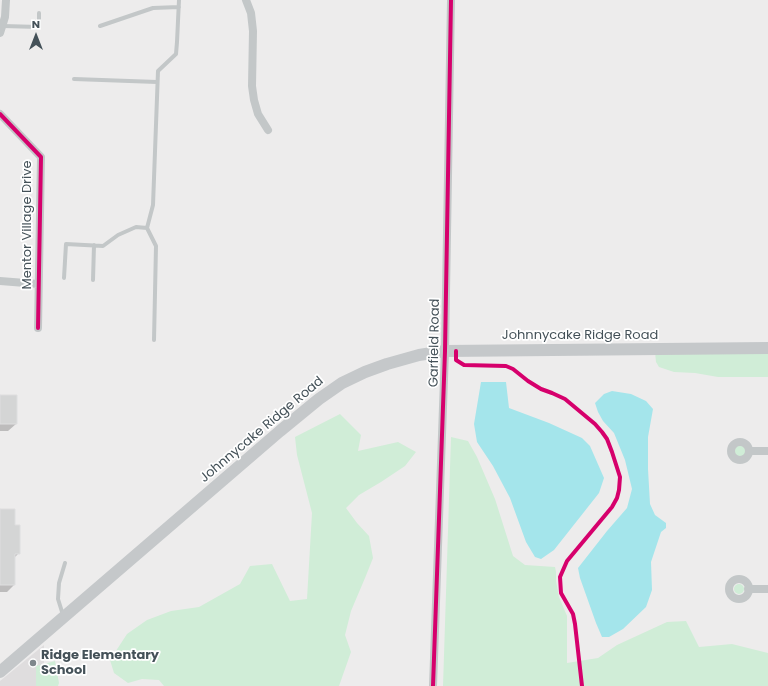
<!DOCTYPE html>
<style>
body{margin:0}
#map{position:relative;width:768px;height:686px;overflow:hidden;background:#edecec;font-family:Poppins,sans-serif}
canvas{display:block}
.north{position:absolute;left:16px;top:16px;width:40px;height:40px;-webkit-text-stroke:3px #fff;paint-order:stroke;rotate:0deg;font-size:11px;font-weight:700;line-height:16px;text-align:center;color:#445158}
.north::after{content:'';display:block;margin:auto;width:14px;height:18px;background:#445158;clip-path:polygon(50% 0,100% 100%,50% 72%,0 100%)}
</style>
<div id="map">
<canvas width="768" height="686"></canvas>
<div class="north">N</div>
</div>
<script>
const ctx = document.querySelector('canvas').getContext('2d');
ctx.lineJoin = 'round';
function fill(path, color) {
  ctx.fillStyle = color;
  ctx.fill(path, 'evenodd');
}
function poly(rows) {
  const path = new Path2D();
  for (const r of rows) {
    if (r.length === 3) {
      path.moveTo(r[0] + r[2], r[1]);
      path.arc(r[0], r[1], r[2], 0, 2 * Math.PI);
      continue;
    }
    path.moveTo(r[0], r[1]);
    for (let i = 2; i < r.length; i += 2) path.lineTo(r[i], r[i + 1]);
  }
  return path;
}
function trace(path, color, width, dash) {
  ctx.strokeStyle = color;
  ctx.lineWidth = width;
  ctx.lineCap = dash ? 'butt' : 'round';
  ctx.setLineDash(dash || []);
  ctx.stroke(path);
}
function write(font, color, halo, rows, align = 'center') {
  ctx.font = font + ' Poppins,sans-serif';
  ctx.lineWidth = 3.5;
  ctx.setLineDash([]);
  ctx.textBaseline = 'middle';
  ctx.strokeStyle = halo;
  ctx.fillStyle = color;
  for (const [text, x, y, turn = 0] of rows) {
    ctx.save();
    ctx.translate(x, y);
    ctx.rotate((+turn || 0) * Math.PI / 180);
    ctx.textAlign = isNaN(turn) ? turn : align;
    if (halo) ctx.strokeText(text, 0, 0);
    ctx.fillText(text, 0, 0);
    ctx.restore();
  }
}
fill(poly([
 [44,645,44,686,0,686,0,681]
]), '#dfddde');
fill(poly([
 [655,352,768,352,768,377,718,377,695,373,674,372,659,367,656,362],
 [340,414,361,435,358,451,398,442,416,452,405,466,381,482,359,495,346,508,357,523,369,536,373,558,365,578,351,611,345,635,351,652,339,686,164,686,159,680,142,679,128,683,114,673,110,660,127,634,147,620,171,611,199,607,240,584,250,566,272,564,290,601,307,599,312,513,297,455,295,437],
 [451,437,468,441,477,457,495,499,513,556,525,565,555,567,556,572,556,581,559,597,567,616,567,663,598,658,617,645,667,622,686,621,699,647,732,644,768,653,768,686,443,686],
 [740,451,5.5],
 [739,589,5],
 [55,661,59,683,58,686,36,686,36,666]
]), '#d0edd7');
fill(poly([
 [481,382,506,382,509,408,549,423,582,438,590,446,604,478,599,493,554,550,541,559,535,557,526,542,510,498,493,466,477,442,474,424],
 [612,391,631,394,646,401,653,409,648,437,648,469,650,504,655,515,666,523,666,528,661,532,651,562,652,590,646,607,623,629,609,637,602,637,596,623,580,578,578,568,607,531,627,508,632,489,625,460,614,433,603,421,598,412,595,403,604,394]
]), '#a4e5eb');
fill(poly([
 [0,396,16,424,8,431,0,431],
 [0,510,14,526,19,553,14,558,14,585,7,592,0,592]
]), '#0003');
const building = poly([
 [0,395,17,395,17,424,0,424,0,395],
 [0,509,15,509,15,525,20,525,20,554,15,554,15,585,0,585,0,509]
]);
fill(building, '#d4d5d5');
trace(building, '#dededf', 1);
trace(poly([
 [3,26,39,27,39,13],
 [100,26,153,8,179,7],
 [74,79,157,82],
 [147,228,153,205,158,71,176,54,177,42,179,0],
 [64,278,66,244,103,246,118,235,136,227,147,228,156,246,154,340],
 [93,280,94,245],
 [63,615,58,599,59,583,65,563]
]), '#c3c7c8', 4);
trace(poly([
 [246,0,251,13,253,31,252,86,254,100,258,114,268,130],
 [0,33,5,17,6,0],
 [0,114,41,157,38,328],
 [0,281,38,284],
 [740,451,9],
 [749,451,768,451],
 [739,589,10],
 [748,589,768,589],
 [433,686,445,351,451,0]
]), '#c3c7c8', 8);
trace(poly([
 [0,672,280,431,319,399,342,383,365,372,387,364,419,355,445,351,768,348]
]), '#c5c8ca', 12);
trace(poly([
 [0,114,41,157,38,328],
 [456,351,456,360,464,365,506,366,513,369,528,381,541,389,552,393,565,399,595,424,602,432,607,439,612,452,620,477,619,490,617,498,612,507,567,561,560,577,561,593,573,614,575,624,582,686],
 [433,686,445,351,451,0]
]), '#d6006c', 4);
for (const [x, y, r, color] of [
 [33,663,4,"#7f878c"]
]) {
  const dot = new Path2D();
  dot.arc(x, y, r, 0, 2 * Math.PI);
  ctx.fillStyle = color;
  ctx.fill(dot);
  trace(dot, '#fff', 1.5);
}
write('13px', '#445158', '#fff', [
 ["Mentor Village Drive",28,225,-90],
 ["Johnnycake Ridge Road",580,336],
 ["Garfield Road",435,343,-89],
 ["Johnnycake Ridge Road",262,430,-40]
]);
write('bold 13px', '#445158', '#fff', [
 ["Ridge Elementary",41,656],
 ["School",41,671]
], 'left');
</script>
